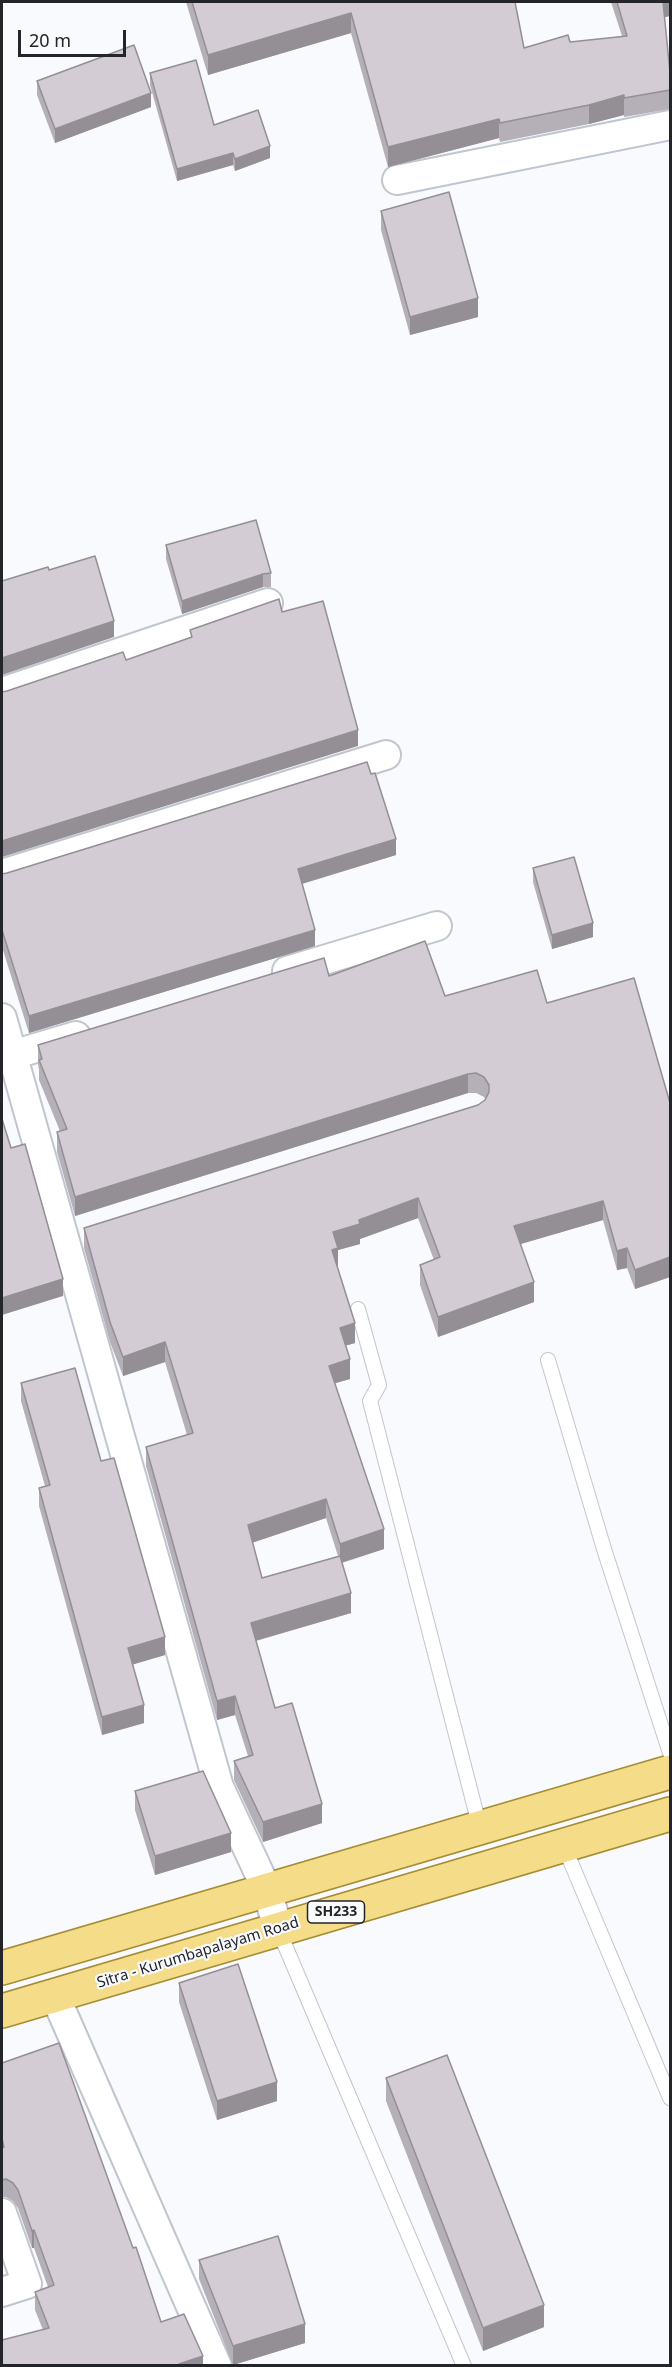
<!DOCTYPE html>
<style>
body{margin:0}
#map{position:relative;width:672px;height:2367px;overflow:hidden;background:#f8fafe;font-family:"Noto Sans",sans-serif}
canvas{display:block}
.frame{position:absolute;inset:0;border:3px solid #232529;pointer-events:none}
.scale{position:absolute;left:18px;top:30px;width:108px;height:27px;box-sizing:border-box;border:3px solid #232529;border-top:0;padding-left:8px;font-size:18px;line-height:21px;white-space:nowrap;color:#232529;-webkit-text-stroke:4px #f8fafe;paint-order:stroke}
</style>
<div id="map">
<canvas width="672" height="2367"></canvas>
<div class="frame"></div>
<div class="scale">20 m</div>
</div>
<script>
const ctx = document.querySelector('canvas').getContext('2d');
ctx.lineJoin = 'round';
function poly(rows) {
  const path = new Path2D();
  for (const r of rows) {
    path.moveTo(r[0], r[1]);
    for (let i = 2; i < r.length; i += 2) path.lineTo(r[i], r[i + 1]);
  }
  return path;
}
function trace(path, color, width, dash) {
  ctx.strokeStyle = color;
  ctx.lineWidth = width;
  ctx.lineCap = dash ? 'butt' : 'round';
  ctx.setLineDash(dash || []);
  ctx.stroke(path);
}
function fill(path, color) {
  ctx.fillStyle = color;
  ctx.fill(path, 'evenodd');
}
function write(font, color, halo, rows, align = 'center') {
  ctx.font = font + ' "Noto Sans",sans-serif';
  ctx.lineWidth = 4.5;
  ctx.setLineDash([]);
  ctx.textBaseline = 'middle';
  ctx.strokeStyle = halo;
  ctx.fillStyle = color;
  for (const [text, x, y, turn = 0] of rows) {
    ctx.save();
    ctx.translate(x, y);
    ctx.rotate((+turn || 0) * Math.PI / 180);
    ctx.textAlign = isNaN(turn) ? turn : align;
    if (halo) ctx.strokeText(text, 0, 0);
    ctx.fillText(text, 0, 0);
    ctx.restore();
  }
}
const service = poly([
 [358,1309,379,1385,370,1401,480,1828],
 [548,1360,604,1549,670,1753],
 [564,1846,670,2098],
 [278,1929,464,2366]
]);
const minor = poly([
 [397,180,670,125],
 [2,692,268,603],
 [2,874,386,755],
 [287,971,437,926],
 [2,1018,219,1787,267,1890,278,1929],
 [12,1055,76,1036],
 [55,1996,217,2366],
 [2,2213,27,2284,2,2292]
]);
const primary = poly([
 [2,1968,670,1772],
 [2,2011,670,1814]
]);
trace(service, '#c0c5cf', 16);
trace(minor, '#c0c5cf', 32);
trace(primary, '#a68d34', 36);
trace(service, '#fff', 14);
trace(minor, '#fff', 28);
trace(primary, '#f4dc89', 33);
fill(poly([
 [186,2,515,2,524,48,622,36,611,2,670,2,664,17,670,72,670,109,624,117,624,115,589,124,500,142,499,138,388,167,351,33,208,75],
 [150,73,214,125,270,158,235,171,233,165,177,181,150,85],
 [37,81,151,107,55,143,37,95],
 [381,211,478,317,410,335,381,230],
 [166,545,271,573,271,587,263,587,182,614,166,559],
 [396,855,302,884,315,946,29,1033,2,947,2,874],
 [533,868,593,937,552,949,533,882],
 [329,976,445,996,547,1003,670,1103,670,1277,635,1289,627,1268,617,1270,603,1220,520,1244,534,1302,438,1337,420,1285,420,1265,434,1260,418,1218,360,1239,360,1244,338,1250,338,1268,355,1343,345,1346,350,1379,335,1383,384,1549,342,1563,351,1613,256,1641,275,1708,322,1823,263,1842,234,1780,234,1761,248,1756,235,1715,217,1720,146,1466,146,1447,187,1435,165,1362,123,1376,110,1342,84,1248,84,1228,478,1105,486,1100,484,1097,476,1093,468,1093,75,1216,57,1152,57,1132,60,1131,39,1080,39,1070,38,1064,38,1045],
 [326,1518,338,1556,262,1578,252,1543],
 [21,1383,101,1461,165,1655,133,1664,144,1723,102,1735,39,1506,39,1488,45,1486,21,1401],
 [135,1791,231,1852,155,1875,135,1810],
 [179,1983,277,2101,217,2120,179,2002],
 [2,2063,133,2248,161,2322,203,2366,43,2330,35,2310,35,2292,48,2287,34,2248,32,2248,18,2208,13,2201,6,2197,2,2197],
 [386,2078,544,2327,483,2351,386,2101],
 [199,2260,305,2343,233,2365,199,2279]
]), '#b5afb7');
fill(poly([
 [662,2,670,2,670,16,662,18],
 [351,13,351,33,208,75,208,55],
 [151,93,151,107,55,143,55,129],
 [624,95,624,115,589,124,589,105],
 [499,119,499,138,388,167,388,147],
 [270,146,270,158,235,171,235,159],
 [233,153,233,165,177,181,177,169],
 [478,298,478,317,410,335,410,317],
 [263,574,263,587,182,614,182,601],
 [114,621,114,637,2,675,2,658],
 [358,730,358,746,2,857,2,841],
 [396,839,396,855,298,885,298,869],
 [593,923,593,937,552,949,552,935],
 [315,930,315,946,29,1033,29,1016],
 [468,1074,468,1093,75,1216,75,1197],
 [418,1198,418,1218,360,1239,360,1244,338,1250,338,1268,332,1270,333,1232,359,1220],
 [603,1201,603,1220,514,1246,514,1226],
 [627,1248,627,1268,617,1270,617,1251],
 [670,1257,670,1277,635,1289,635,1270],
 [63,1279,63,1296,2,1315,2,1298],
 [534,1282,534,1302,438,1337,438,1317],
 [355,1323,355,1343,340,1347,340,1328],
 [165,1342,165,1362,123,1376,123,1357],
 [350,1359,350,1379,329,1385,329,1366],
 [326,1499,326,1518,248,1544,248,1525],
 [384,1529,384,1549,340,1563,340,1544],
 [351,1593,351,1613,251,1642,251,1623],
 [165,1637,165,1655,128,1666,128,1648],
 [235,1696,235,1715,217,1720,217,1701],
 [144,1705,144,1723,102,1735,102,1717],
 [322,1804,322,1823,263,1842,263,1822],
 [231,1833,231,1852,155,1875,155,1856],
 [277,2082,277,2101,217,2120,217,2101],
 [34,2230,34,2248,32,2248,32,2231],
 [544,2305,544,2327,483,2351,483,2328],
 [305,2324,305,2343,233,2365,233,2346],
 [203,2356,203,2366,179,2366,179,2364]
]), '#948f95');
const building = poly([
 [192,2,515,2,524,48,568,35,570,42,627,36,617,2,663,2,670,72,670,90,624,98,624,95,589,105,500,123,499,119,388,147,351,13,208,55,192,2],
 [134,45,151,93,55,129,37,81,134,45],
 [196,60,214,125,258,110,270,146,235,159,233,153,177,169,150,73,196,60],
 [449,192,478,298,410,317,381,211,449,192],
 [256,520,271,573,263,574,182,601,166,545,256,520],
 [95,556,114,621,2,658,2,581,48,567,49,570,95,556],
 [279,599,282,612,323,601,358,730,2,841,2,692,7,691,123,652,126,660,192,637,190,630,279,599],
 [367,762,371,774,375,773,396,839,298,869,315,930,29,1016,2,930,2,874,7,873,367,762],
 [574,857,593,923,552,935,533,868,574,857],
 [425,941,445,996,537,970,547,1003,634,978,670,1103,670,1257,635,1270,627,1248,617,1251,603,1201,514,1226,534,1282,438,1317,420,1265,440,1257,418,1198,359,1220,360,1224,333,1232,338,1248,332,1250,355,1323,340,1328,350,1359,329,1366,384,1529,340,1544,326,1499,248,1525,262,1578,340,1556,351,1593,251,1623,275,1708,292,1703,322,1804,263,1822,234,1761,253,1755,235,1696,217,1701,146,1447,193,1433,165,1342,123,1357,110,1322,84,1228,478,1105,485,1100,489,1092,489,1085,484,1077,476,1073,468,1074,75,1197,57,1132,67,1129,39,1060,42,1059,38,1045,324,958,329,976,425,941],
 [2,1119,11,1148,25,1144,63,1279,2,1298,2,1119],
 [75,1368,101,1461,114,1458,165,1637,128,1648,144,1705,102,1717,39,1488,50,1485,21,1383,75,1368],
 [203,1771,231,1833,155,1856,135,1791,203,1771],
 [238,1964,277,2082,217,2101,179,1983,238,1964],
 [59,2043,133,2248,136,2247,161,2322,184,2314,203,2356,179,2364,180,2366,2,2366,2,2340,49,2328,35,2292,54,2285,34,2230,32,2231,18,2190,13,2183,6,2179,2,2180,2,2148,4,2147,2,2139,2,2063,59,2043],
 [447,2055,544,2305,483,2328,386,2078,447,2055],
 [278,2236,305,2324,233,2346,199,2260,278,2236]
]);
fill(building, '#d3ccd5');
trace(building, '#948f95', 1.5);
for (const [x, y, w] of [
 [336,1912,57]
]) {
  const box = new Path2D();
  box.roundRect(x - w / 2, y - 11, w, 22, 4.5);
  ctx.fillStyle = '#f8fafe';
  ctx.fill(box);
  trace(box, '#232529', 1.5);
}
write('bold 14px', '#232529', null, [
 ["SH233",336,1912]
]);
write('15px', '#232529', '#f8fafe', [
 ["Sitra - Kurumbapalayam Road",198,1953,-17]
]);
</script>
